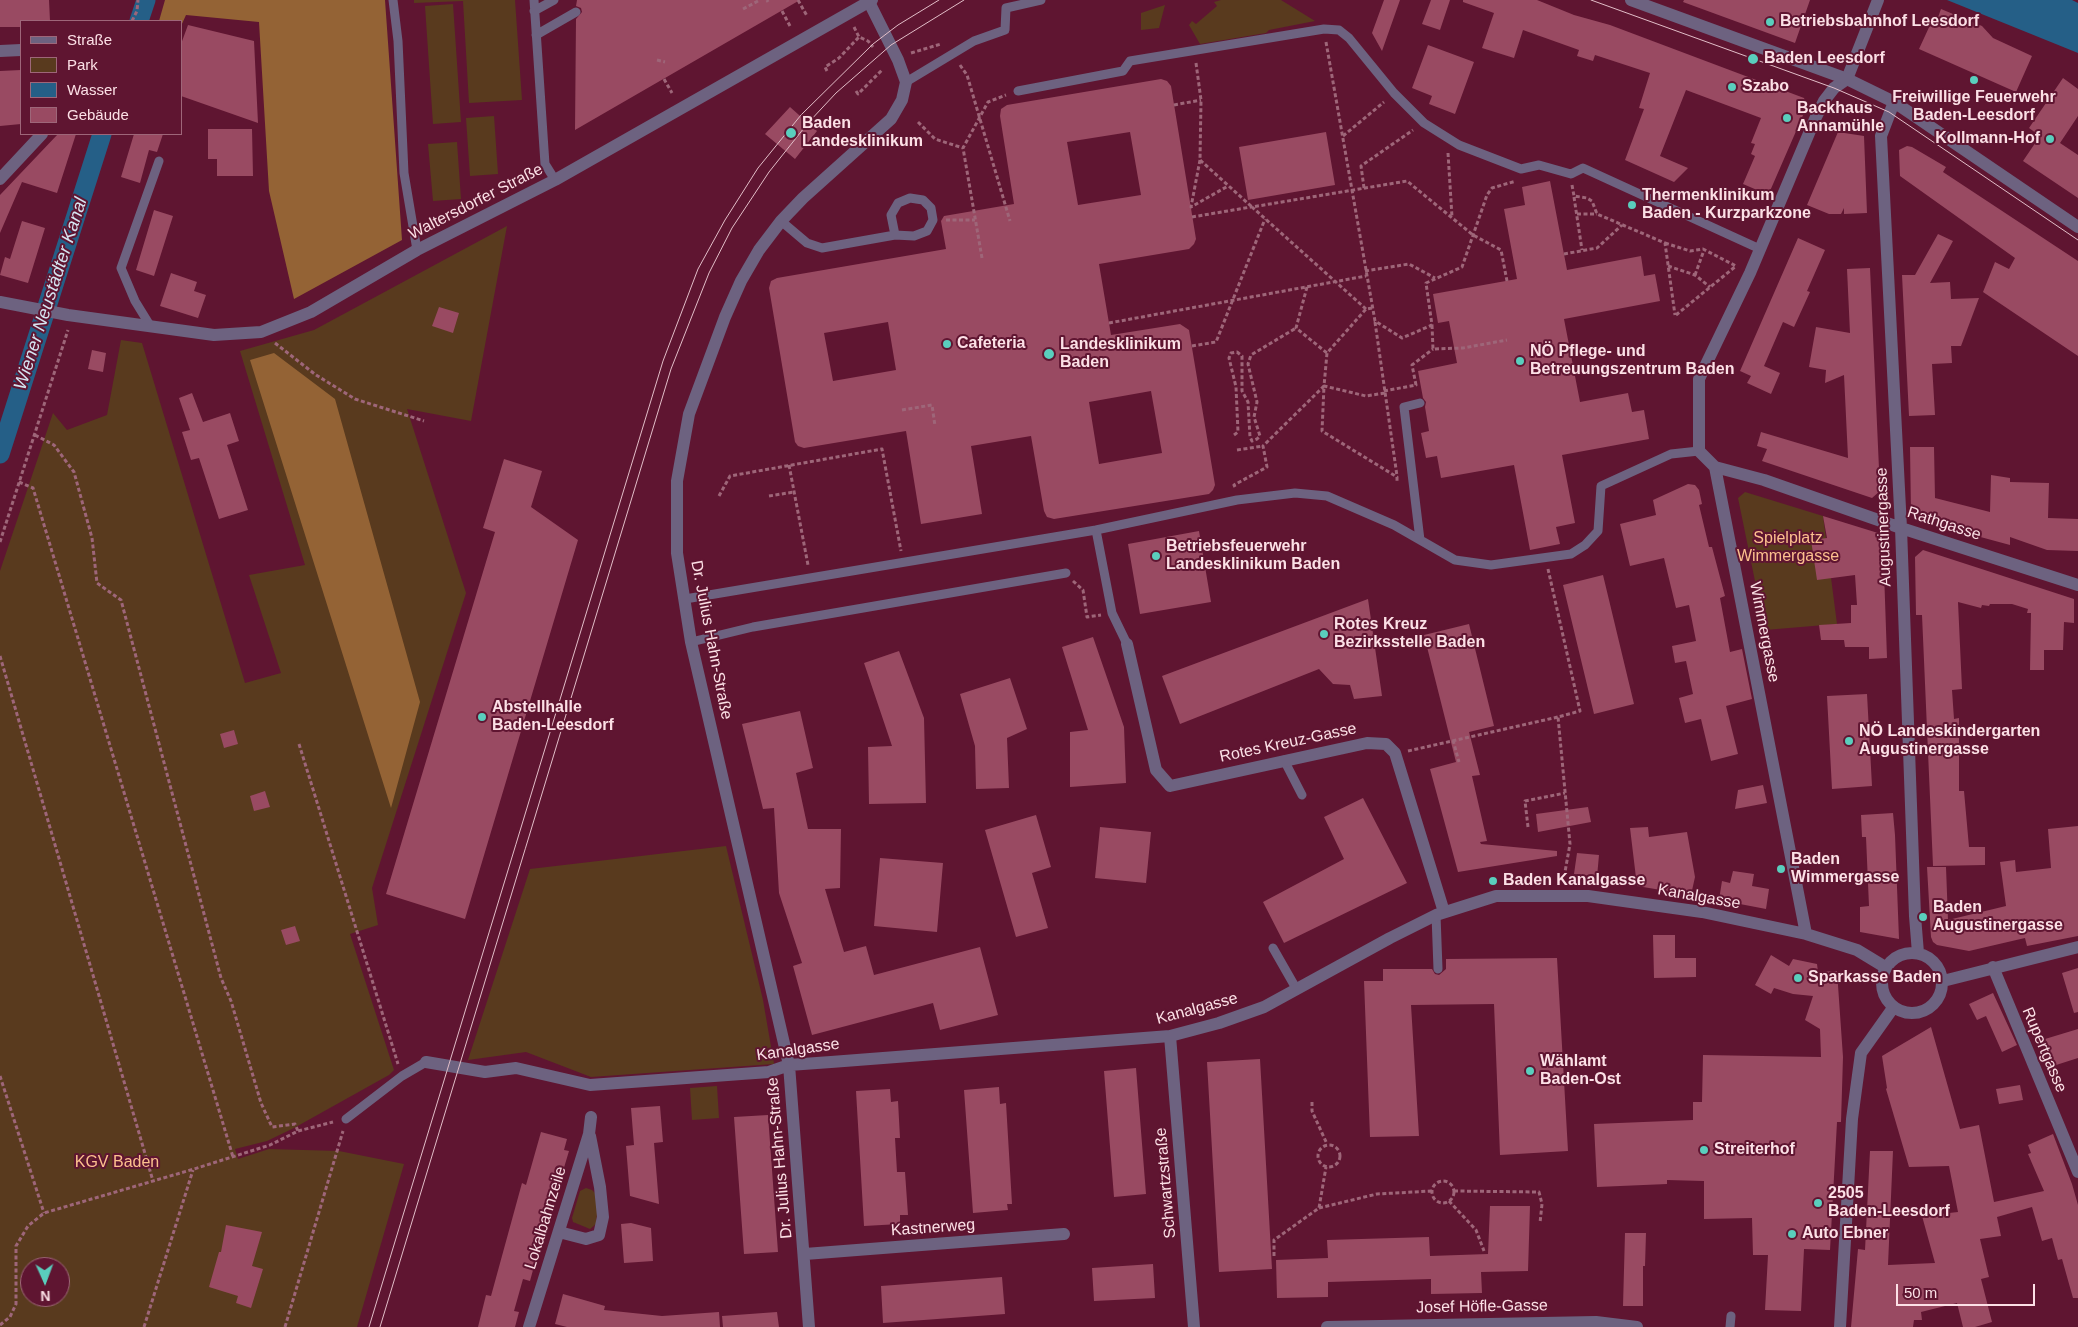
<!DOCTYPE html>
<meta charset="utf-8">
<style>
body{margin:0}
#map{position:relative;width:2078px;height:1327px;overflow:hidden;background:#5f1531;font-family:Arial,sans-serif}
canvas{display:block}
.legend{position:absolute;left:20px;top:20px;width:162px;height:115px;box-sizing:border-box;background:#5f1531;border:1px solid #9e6679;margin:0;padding:6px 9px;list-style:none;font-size:15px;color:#fce0e6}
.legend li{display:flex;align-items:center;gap:10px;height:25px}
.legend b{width:25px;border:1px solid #9e6679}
.north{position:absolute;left:20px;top:1257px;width:50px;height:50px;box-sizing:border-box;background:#5f1531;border:1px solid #9e6679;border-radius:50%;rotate:178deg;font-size:14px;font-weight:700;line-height:20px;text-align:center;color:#fce0e6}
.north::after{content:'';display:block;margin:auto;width:18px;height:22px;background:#5acebd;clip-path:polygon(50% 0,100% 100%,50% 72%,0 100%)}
.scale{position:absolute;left:1896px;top:1284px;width:139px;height:22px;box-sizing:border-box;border:2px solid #fce0e6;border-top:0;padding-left:6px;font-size:15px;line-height:18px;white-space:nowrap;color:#fce0e6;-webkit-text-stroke:4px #5f1531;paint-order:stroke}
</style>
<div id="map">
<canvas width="2078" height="1327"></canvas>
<ul class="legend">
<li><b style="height:6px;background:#6d6280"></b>Straße</li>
<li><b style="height:14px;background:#593a1e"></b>Park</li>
<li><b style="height:14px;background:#255f87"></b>Wasser</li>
<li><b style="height:14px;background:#994a62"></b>Gebäude</li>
</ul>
<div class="north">N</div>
<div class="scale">50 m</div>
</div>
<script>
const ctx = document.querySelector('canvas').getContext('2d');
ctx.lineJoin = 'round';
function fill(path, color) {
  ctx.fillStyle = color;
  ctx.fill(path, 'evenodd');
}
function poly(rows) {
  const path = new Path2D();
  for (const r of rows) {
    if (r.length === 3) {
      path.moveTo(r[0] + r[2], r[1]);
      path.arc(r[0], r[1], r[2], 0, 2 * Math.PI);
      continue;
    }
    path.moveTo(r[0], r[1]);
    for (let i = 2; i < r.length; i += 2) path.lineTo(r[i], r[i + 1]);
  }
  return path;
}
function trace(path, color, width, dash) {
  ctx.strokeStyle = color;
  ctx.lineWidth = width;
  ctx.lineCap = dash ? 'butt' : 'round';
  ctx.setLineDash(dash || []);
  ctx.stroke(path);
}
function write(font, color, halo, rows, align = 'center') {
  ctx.font = font + ' Arial,sans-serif';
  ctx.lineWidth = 4;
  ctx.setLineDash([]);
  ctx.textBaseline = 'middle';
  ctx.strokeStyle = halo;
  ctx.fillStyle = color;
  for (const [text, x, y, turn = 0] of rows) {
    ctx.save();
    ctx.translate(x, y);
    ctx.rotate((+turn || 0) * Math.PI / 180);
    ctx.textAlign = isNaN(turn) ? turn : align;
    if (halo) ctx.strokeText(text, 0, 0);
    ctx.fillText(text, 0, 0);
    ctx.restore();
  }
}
fill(poly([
 [414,0,515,0,522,100,469,103,463,1,414,3],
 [1221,0,1281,0,1315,21,1269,30,1266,33,1200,44,1189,25,1192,21,1196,24,1217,6,1214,2],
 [453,4,461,122,433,124,425,6],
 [1165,5,1159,28,1141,30,1141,13],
 [494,116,498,174,470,176,466,118],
 [457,142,461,199,433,201,428,144],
 [507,226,471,421,407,409,466,593,372,888,378,925,350,934,394,1070,389,1075,294,1128,267,1141,235,1149,238,1159,269,1149,339,1151,404,1164,357,1327,0,1327,0,571,53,413,67,430,107,415,121,340,142,343,245,683,281,673,249,575,305,565,240,351,314,330],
 [30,1267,60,1267,60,1297,30,1297],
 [1745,492,1823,516,1837,624,1765,630,1738,498],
 [726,846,763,1000,774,1064,591,1077,526,1052,468,1060,530,869],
 [717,1086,719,1118,692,1120,690,1088],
 [586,1188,592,1190,596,1194,598,1204,596,1224,590,1229,573,1222,572,1218,580,1191]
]), '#593a1e');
fill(poly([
 [165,0,385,0,402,240,294,299,269,191,259,22,186,15,181,26,181,21,159,21],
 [274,353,335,399,420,702,391,808,250,360]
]), '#946335');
fill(poly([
 [1947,0,2072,0,2078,3,2078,53]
]), '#255f87');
trace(poly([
 [139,21,146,0],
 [0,454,102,134]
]), '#255f87', 19);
fill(poly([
 [0,0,49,0,50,21,21,21,21,27,0,27],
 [577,0,800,0,575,130,576,19,582,12,581,8,576,6],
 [1384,0,1400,0,1382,51,1372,33],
 [1431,0,1450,0,1440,30,1422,24],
 [1463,0,1537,0,1574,15,1610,25,1804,98,1807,106,1770,191,1764,193,1743,184,1755,156,1751,154,1755,144,1751,143,1761,118,1686,90,1660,156,1688,168,1674,182,1625,160,1644,109,1639,108,1650,73,1595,55,1593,61,1577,56,1579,50,1523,30,1514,58,1482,48,1494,13,1463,2],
 [1684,0,1810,0,1795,43,1683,2],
 [1941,9,1982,26,1993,38,2032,56,2016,92,1919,49,1931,23,1937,20],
 [188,25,254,41,258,123,181,96,181,44],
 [1428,45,1474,62,1455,114,1429,104,1432,96,1412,88],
 [21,70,21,124,0,126,0,71],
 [2063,78,2078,89,2078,116,2060,143,2078,155,2078,198,2023,161,2040,136,2029,128],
 [1161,79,1167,81,1171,86,1196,239,1194,244,1189,249,1099,264,1111,335,1180,324,1189,330,1215,485,1213,490,1209,494,1054,519,1047,517,1044,511,1031,436,971,446,982,514,921,524,906,431,804,448,798,446,795,442,769,288,771,281,777,278,946,249,941,221,944,216,1014,204,1000,116,1001,109,1007,105],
 [1130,132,1141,195,1078,205,1067,142],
 [888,322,896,370,833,381,824,333],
 [1151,391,1162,453,1099,464,1089,402],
 [790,107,817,131,795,159,765,134],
 [208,129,252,129,253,176,217,176,217,159,208,159],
 [1326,132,1335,185,1248,200,1239,147],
 [1838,132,1864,136,1867,213,1844,214,1844,208,1841,214,1829,214,1807,205],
 [58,134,76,134,57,193,22,182,0,233,0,195],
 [134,134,163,134,157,152,149,150,140,183,121,177],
 [1907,146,1912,147,1946,167,1943,172,2078,261,2078,356,1983,292,1995,262,2009,269,2015,258,1900,176,1899,150],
 [1550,181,1567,270,1641,256,1644,276,1655,274,1660,301,1564,319,1580,402,1628,393,1632,412,1644,410,1649,439,1562,455,1575,523,1556,527,1560,544,1530,550,1514,465,1441,478,1437,456,1426,458,1421,433,1429,431,1425,407,1426,402,1423,398,1418,371,1457,363,1449,321,1438,323,1433,294,1517,279,1504,209,1525,205,1522,187],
 [154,210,173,216,154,276,136,270],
 [22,221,45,228,28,283,0,275,5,257,10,259],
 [1938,234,1953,241,1930,283,1950,282,1951,299,1979,298,1961,346,1951,346,1952,363,1932,364,1935,415,1909,416,1902,275,1915,275],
 [1798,238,1825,250,1807,291,1810,292,1794,327,1783,322,1764,366,1780,373,1771,394,1747,383,1751,376,1740,371],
 [1870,268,1880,491,1872,498,1762,461,1767,449,1757,446,1761,432,1848,458,1844,375,1825,383,1826,370,1809,367,1816,327,1850,333,1847,269],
 [171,273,197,282,194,291,206,295,198,318,160,306],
 [439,307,459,313,453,333,432,326],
 [92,350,106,353,103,372,88,369],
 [192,393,203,422,230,413,239,441,227,445,248,510,219,519,199,458,191,460,182,432,190,430,179,398],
 [1910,447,1934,447,1935,498,1990,512,1991,475,2010,478,2010,482,2049,483,2048,518,2078,519,2078,551,2047,550,2010,537,2010,545,1962,532,1911,514],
 [504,459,542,471,531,507,578,540,465,919,386,894,495,532,483,528],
 [1688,484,1695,485,1699,490,1702,504,1699,505,1709,547,1712,547,1725,596,1720,598,1730,652,1742,649,1752,699,1726,706,1738,754,1711,761,1701,719,1685,723,1679,698,1693,694,1686,661,1675,663,1672,646,1696,641,1689,605,1676,608,1664,558,1630,566,1620,524,1656,515,1653,500],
 [1823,516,1878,533,1883,542,1887,658,1869,659,1869,647,1845,647,1844,640,1821,640,1819,625,1851,623,1851,605,1857,605,1855,575,1817,580,1811,540,1827,538],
 [1199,531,1211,602,1140,614,1128,544],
 [1923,550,2074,599,2074,623,2064,622,2063,650,2044,650,2044,670,2030,670,2031,613,2027,613,2028,609,2012,604,1990,604,1989,606,1982,605,1981,608,1958,602,1962,689,1952,690,1954,719,1959,718,1959,791,1964,791,1969,847,1985,847,1985,865,1933,866,1922,615,1916,615,1915,557],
 [1603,575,1634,704,1594,714,1563,585],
 [1368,599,1382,696,1354,699,1350,685,1333,684,1319,669,1180,724,1162,676],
 [1469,624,1494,726,1469,732,1480,775,1472,776,1487,841,1480,842,1481,844,1557,851,1557,856,1458,872,1430,769,1456,762,1424,635],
 [1093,637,1124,727,1126,783,1070,787,1070,732,1088,730,1062,647],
 [899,651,924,718,926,803,869,804,868,747,892,746,864,663],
 [1010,678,1027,729,1007,738,1009,788,976,789,975,746,960,694],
 [1867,694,1872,786,1832,789,1827,696],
 [800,711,813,768,796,773,808,829,841,829,840,888,825,889,844,952,866,946,874,975,980,947,998,1015,940,1030,933,1003,812,1035,793,966,802,963,779,893,774,808,763,809,742,724],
 [234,730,238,744,224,748,220,734],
 [1763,785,1767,803,1735,809,1738,790],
 [265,791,270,807,254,811,250,796],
 [1363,798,1407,883,1284,943,1263,902,1344,859,1324,817],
 [1588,807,1591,822,1538,832,1536,814],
 [1893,813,1895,835,1899,939,1860,932,1860,907,1869,906,1866,837,1862,837,1861,815],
 [1036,815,1051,867,1032,873,1048,928,1016,937,985,830],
 [2078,826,2078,936,2027,946,2025,938,1969,951,1937,945,1933,942,1931,937,1927,867,1946,867,1948,920,2006,906,2000,862,2015,860,2016,872,2051,868,2048,829],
 [1100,827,1151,832,1146,883,1095,878],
 [1648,827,1649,837,1687,832,1695,877,1691,895,1637,886,1630,828],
 [1577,853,1599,855,1597,877,1574,874],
 [880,858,943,863,937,932,874,926],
 [1733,871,1754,874,1752,886,1769,889,1766,909,1719,900,1722,881,1730,883],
 [295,926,300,941,286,945,281,930],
 [1653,935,1675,935,1675,958,1696,958,1696,977,1654,978],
 [1771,955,1789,966,1793,959,1817,964,1818,972,1837,971,1843,1057,1841,1122,1837,1122,1830,1250,1804,1249,1801,1311,1765,1310,1768,1255,1753,1255,1752,1218,1704,1219,1704,1181,1667,1180,1667,1184,1597,1187,1594,1124,1693,1120,1693,1102,1702,1102,1703,1055,1821,1057,1820,1029,1805,1020,1813,996,1793,994,1774,988,1771,994,1755,985],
 [1557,958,1568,1151,1500,1155,1494,1004,1411,1005,1419,1136,1370,1137,1364,981,1383,981,1383,969,1432,969,1435,974,1439,975,1446,969,1446,959],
 [2078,968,2078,1012,2074,1013,2062,973],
 [1993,993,2017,1045,2002,1052,1986,1016,1977,1020,1969,1004],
 [1931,1027,1960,1129,1979,1125,1994,1202,2044,1191,2028,1154,2031,1153,2028,1145,2053,1134,2072,1184,2078,1205,2078,1298,2073,1298,2062,1259,2058,1260,2052,1238,2042,1241,2032,1207,1997,1217,2001,1236,1980,1239,1989,1277,1981,1279,1992,1322,1975,1327,1963,1327,1957,1303,1921,1312,1922,1320,1914,1320,1913,1327,1851,1327,1858,1249,1865,1250,1870,1151,1893,1151,1888,1265,1935,1263,1922,1216,1958,1212,1949,1166,1909,1167,1886,1089,1887,1088,1882,1056],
 [2078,1029,2078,1058,2053,1066,2045,1039],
 [1260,1059,1272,1269,1219,1272,1207,1062],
 [1136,1068,1146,1194,1114,1197,1104,1071],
 [2020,1085,2023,1100,1999,1104,1996,1089],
 [999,1087,1000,1104,1006,1103,1012,1204,1007,1204,1008,1210,973,1213,964,1090],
 [890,1089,891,1102,898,1101,900,1138,895,1138,897,1172,905,1172,908,1215,900,1215,900,1224,864,1226,856,1091],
 [660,1106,663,1142,654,1143,659,1204,630,1196,626,1146,634,1145,631,1108],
 [768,1115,778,1252,744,1254,734,1117],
 [541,1132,567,1139,564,1150,569,1151,563,1171,559,1170,558,1176,554,1175,546,1202,552,1204,546,1224,542,1223,532,1258,536,1259,530,1281,523,1279,514,1311,519,1312,515,1327,478,1327,486,1295,491,1296,522,1183,526,1185],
 [1490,1206,1530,1206,1528,1271,1481,1272,1482,1293,1431,1294,1431,1279,1328,1282,1328,1297,1277,1298,1276,1260,1328,1258,1327,1240,1429,1237,1430,1256,1488,1254],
 [631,1223,651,1228,653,1261,624,1263,621,1224],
 [226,1225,262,1232,252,1266,263,1269,251,1308,236,1303,238,1296,209,1287,219,1252,221,1252],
 [1625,1233,1646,1233,1645,1266,1643,1266,1643,1306,1623,1306],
 [1153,1264,1155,1298,1094,1301,1092,1268],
 [1002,1277,1005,1314,883,1323,881,1286],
 [563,1294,605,1306,604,1310,662,1316,719,1312,720,1327,567,1327,555,1324],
 [777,1312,779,1327,723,1327,722,1316]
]), '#994a62');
trace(poly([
 [767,0,768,2],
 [798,0,807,16],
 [743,9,760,0],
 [782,11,790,26],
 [132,21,137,11,138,0],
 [854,27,859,37,868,41,873,47],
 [1326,42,1375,321,1402,338,1432,325,1426,283,1462,267,1487,195,1492,188,1516,181],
 [911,53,941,44],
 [657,60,665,62],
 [1196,63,1201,100,1200,160,1252,207],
 [960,65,967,75,1010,221],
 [827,71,825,67,839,58,859,37],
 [664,79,672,93],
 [856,91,858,94,883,69],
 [1174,105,1201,100],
 [918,122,935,139,963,148],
 [1343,136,1384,102],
 [1448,153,1452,217],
 [1200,160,1191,207,1228,186],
 [1572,185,1574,196,1587,198,1592,201,1597,214,1665,243,1675,315],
 [1364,188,1361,166,1413,130],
 [1574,197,1582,250],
 [1577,214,1597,214],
 [1192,217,1251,207],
 [946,220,975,220],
 [1665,243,1690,251,1703,249,1736,266],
 [1564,254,1597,248,1622,225],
 [982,258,963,148,988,102,1006,95],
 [1668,266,1695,275,1710,287],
 [1365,271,1409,264,1435,278],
 [1695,275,1704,250],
 [1307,287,1296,328,1327,353],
 [1372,308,1366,309,1327,353,1324,386,1366,396,1385,393],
 [1366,309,1252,207,1407,181,1473,235,1501,250,1507,281],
 [1676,315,1736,266],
 [1375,322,1397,476],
 [1109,323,1366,276],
 [1432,325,1433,349,1463,348,1507,340],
 [275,343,316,375,355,399,424,421],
 [1192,346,1216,342,1265,219],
 [1384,391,1416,385,1412,365,1433,349],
 [902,410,932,405,935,426],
 [35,435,54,445,74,472,92,538,97,583,121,600,221,978,231,1001,261,1103,272,1127,295,1124,298,1131],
 [1234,435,1238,432,1236,387,1229,358,1231,353,1237,352,1242,356,1242,391,1248,402,1250,437,1252,441,1257,439,1260,436,1254,417,1257,402,1248,364,1251,355,1296,328],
 [1237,450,1263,446],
 [789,465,808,565],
 [19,482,33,488,233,1157],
 [1235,487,1234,485,1267,467,1263,446,1324,386,1322,431,1397,477,1397,481],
 [719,496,730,476,882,449,901,551],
 [769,496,794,492],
 [0,542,68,330],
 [1548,569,1580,711,1558,717,1570,844,1563,883],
 [1073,581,1083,590,1087,617,1101,615],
 [0,656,153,1181],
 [1453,740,1459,762],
 [299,744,398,1064],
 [1408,751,1558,717],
 [1528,827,1525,801,1565,793],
 [0,1076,44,1213],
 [1312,1102,1312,1111,1327,1144],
 [1329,1156,11],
 [1443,1192,11],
 [1454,1191,1539,1192,1542,1204,1540,1223],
 [1449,1201,1476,1230,1484,1251],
 [1319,1208,1377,1194,1432,1191],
 [1274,1256,1274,1240,1319,1208,1326,1167],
 [0,1325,10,1317,16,1304,16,1246,28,1226,44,1213,194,1169,270,1145,298,1131,333,1122],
 [144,1327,193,1170],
 [285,1327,343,1131]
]), '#9e6679', 3, [4, 2.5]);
trace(poly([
 [393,0,398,41,404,173,417,250],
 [534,0,545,164,555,180],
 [534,11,554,0],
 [536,35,576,12],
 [906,82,974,41,1005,30,1006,8,1041,0],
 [1018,91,1123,71,1130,61,1324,29,1339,30,1349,38,1394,93,1424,123,1459,145,1521,169,1539,165,1571,174,1583,168,1760,249],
 [781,221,807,243,822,248,895,235,914,236,927,231,933,220,931,208,923,200,910,198,898,203,891,215,895,235],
 [151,327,135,301,121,268,159,161],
 [1420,403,1404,407,1420,540],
 [685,599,1096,530],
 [691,642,753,627,1066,573],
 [1127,644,1112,613,1096,530,1237,500,1295,493,1327,496,1394,525,1455,560,1491,565,1571,554,1585,545,1598,531,1601,486,1671,454,1699,451],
 [1284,760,1302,795],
 [1436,915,1438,969],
 [1273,948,1297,990],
 [346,1119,402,1076,426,1062],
 [1730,1327,1731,1316]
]), '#6d6280', 9);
trace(poly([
 [0,51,21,50],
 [1894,102,1881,136,1901,528,1915,916,1918,953],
 [0,179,42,134],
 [1715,467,1764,480,1901,528,2078,585],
 [1127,644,1156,770,1170,786,1367,743,1386,744,1395,753,1444,912],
 [1806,934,1715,467,1699,451,1699,379,1750,273,1815,119,1824,101,1834,88,1847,79,1878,0],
 [1912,983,30],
 [1993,967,2078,1172],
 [1943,981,2078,947],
 [1170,1036,1194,1327],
 [426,1062,485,1072,516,1068,590,1085,769,1072,789,1065,831,1062,1170,1036,1219,1023,1264,1007,1390,938,1436,915,1496,896,1588,896,1702,912,1806,934,1857,950,1885,967],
 [559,1232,586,1239,599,1235,603,1217,600,1187,590,1136],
 [805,1254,1064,1234],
 [529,1327,589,1134,591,1117],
 [809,1327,789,1065,691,642,677,553,677,481,689,414,725,317,741,281,759,250,781,221,803,198,891,119,902,100,906,82,898,60,869,2],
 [1327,1327,1596,1322,1637,1327],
 [1840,1327,1852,1119,1861,1053,1893,1008]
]), '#6d6280', 12);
trace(poly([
 [1631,0,1847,79,1894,102,2078,227],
 [0,302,68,315,214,335,261,332,311,312,417,250,555,180,872,0]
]), '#6d6280', 12);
trace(poly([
 [1591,0,1834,88,1889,112,2078,240],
 [369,1327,663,361,698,269,725,220,758,168,801,115,873,44,898,25,939,0],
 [380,1327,671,369,709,273,732,228,769,172,808,123,836,93,891,45,964,0]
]), '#e2bec8', 1);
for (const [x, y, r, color] of [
 [1770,22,5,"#5acebd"],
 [1753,59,6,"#5acebd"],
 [1974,80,5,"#5acebd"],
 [1732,87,5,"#5acebd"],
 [1787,118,5,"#5acebd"],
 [791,133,6,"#5acebd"],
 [2050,139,5,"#5acebd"],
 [1632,205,5,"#5acebd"],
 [947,344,5,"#5acebd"],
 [1049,354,6,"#5acebd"],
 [1520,361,5,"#5acebd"],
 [1156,556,5,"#5acebd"],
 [1324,634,5,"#5acebd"],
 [482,717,5,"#5acebd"],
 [1849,741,5,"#5acebd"],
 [1781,869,5,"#5acebd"],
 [1493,881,5,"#5acebd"],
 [1923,917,5,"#5acebd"],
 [1798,978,5,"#5acebd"],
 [1530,1071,5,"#5acebd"],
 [1704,1150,5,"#5acebd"],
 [1818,1203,5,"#5acebd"],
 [1792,1234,5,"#5acebd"]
]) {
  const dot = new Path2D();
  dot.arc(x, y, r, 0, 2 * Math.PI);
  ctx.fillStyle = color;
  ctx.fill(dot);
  trace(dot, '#5f1531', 2);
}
write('bold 16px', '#fce0e6', '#5f1531', [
 ["Betriebsbahnhof Leesdorf",1780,22],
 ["Baden Leesdorf",1764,59],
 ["Szabo",1742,87],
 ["Freiwillige Feuerwehr",1974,98,"center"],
 ["Baden-Leesdorf",1974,116,"center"],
 ["Backhaus",1797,109],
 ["Annamühle",1797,127],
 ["Baden",802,124],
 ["Landesklinikum",802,142],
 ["Kollmann-Hof",2040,139,"right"],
 ["Thermenklinikum",1642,196],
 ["Baden - Kurzparkzone",1642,214],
 ["Cafeteria",957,344],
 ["Landesklinikum",1060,345],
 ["Baden",1060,363],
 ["NÖ Pflege- und",1530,352],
 ["Betreuungszentrum Baden",1530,370],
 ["Betriebsfeuerwehr",1166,547],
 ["Landesklinikum Baden",1166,565],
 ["Rotes Kreuz",1334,625],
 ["Bezirksstelle Baden",1334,643],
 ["Abstellhalle",492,708],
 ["Baden-Leesdorf",492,726],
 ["NÖ Landeskindergarten",1859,732],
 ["Augustinergasse",1859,750],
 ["Baden",1791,860],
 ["Wimmergasse",1791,878],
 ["Baden Kanalgasse",1503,881],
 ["Baden",1933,908],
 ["Augustinergasse",1933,926],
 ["Sparkasse Baden",1808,978],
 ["Wählamt",1540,1062],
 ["Baden-Ost",1540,1080],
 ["Streiterhof",1714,1150],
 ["2505",1828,1194],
 ["Baden-Leesdorf",1828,1212],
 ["Auto Ebner",1802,1234]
], 'left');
write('16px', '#fce0e6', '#5f1531', [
 ["Waltersdorfer Straße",476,202,-27],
 ["Rathgasse",1944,524,18],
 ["Augustinergasse",1884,527,-92],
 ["Wimmergasse",1764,632,79],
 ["Dr. Julius Hahn-Straße",711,640,79],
 ["Rotes Kreuz-Gasse",1288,743,-12],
 ["Kanalgasse",1699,897,10],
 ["Kanalgasse",1197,1009,-15],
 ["Kanalgasse",798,1050,-8],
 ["Rupertgasse",2044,1050,67],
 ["Dr. Julius Hahn-Straße",780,1158,-95],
 ["Schwartzstraße",1166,1183,-95],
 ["Lokalbahnzeile",546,1218,-73],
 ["Kastnerweg",933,1228,-4],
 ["Josef Höfle-Gasse",1482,1307,-1]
]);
write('16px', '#fcc18e', '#5f1531', [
 ["Spielplatz",1788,539],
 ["Wimmergasse",1788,557],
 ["KGV Baden",117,1163]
]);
write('italic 18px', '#d5e5f1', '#5f1531', [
 ["Wiener Neustädter Kanal",51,294,-72]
]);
</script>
